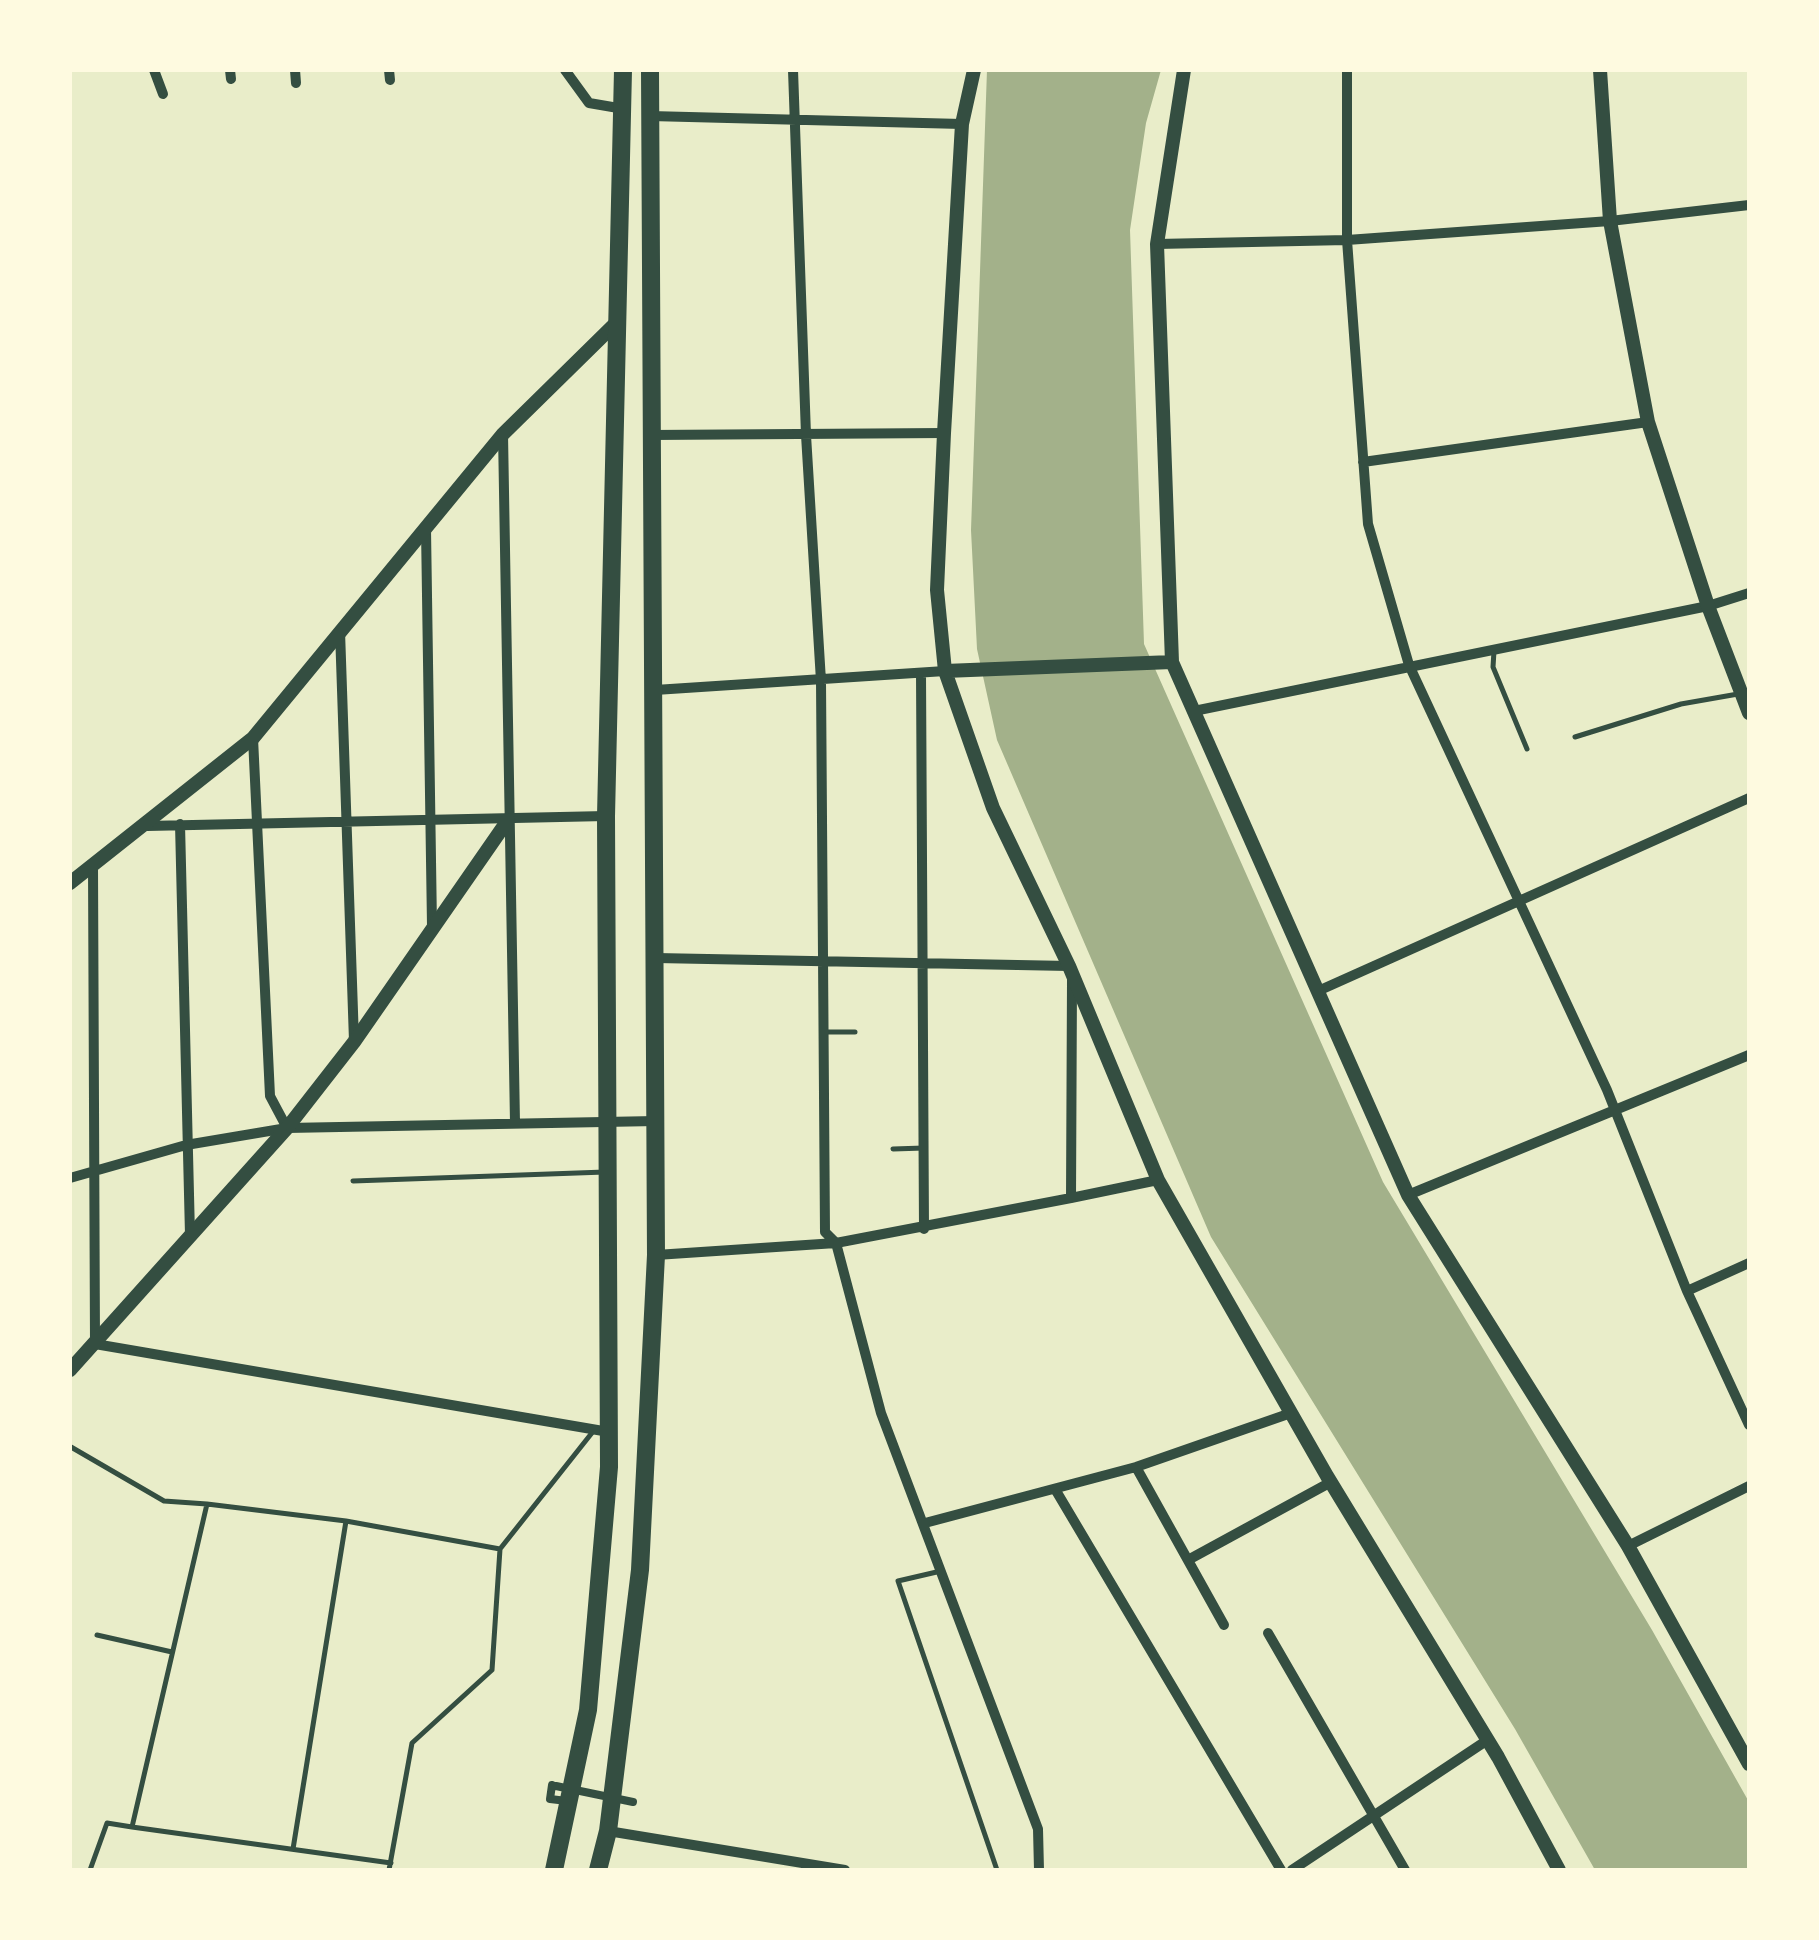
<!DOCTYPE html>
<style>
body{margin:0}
#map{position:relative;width:1819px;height:1940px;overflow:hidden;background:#e9edc9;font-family:"Sofia Sans Condensed",sans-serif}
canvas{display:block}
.frame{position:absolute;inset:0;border:72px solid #fefae0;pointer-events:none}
</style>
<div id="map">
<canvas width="1819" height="1940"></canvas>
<div class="frame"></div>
</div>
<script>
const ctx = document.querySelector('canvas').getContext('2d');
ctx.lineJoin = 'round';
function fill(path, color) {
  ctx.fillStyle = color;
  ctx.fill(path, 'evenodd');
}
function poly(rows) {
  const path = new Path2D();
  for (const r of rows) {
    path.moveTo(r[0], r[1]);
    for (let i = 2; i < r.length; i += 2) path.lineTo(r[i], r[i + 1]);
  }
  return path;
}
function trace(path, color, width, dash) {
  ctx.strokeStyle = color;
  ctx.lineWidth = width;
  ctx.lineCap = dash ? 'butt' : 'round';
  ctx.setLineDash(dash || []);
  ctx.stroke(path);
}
fill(poly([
 [987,70,1161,70,1146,123,1130,230,1144,644,1383,1182,1652,1630,1749,1802,1749,1870,1595,1870,1515,1729,1211,1237,997,740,977,649,971,530]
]), '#a3b18a');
trace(poly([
 [1494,651,1493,667,1527,749],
 [1575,737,1681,704,1738,694],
 [823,1032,855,1032],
 [893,1149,924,1148],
 [353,1181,605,1172],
 [71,1447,164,1501,207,1504],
 [941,1571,898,1581,997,1870],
 [97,1635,172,1652],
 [132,1827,391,1863],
 [293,1849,346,1521,500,1549],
 [90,1870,107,1823,132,1827,207,1504,346,1521],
 [389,1870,412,1743,492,1670,500,1549,595,1429]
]), '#344e41', 5);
trace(poly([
 [552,1785,550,1799,567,1801],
 [556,1786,633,1802]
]), '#344e41', 8);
trace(poly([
 [154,70,163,94],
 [230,70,231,79],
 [295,70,296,83],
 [389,70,390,80],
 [565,70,589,103,624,109],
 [793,70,806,435,821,681,825,1232,836,1243,881,1413,1038,1829,1039,1870],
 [1347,70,1347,240,1368,524,1409,665,1607,1090,1687,1291,1749,1425],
 [650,116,962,124],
 [1157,244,1347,240,1610,221,1749,205],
 [503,434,515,1123],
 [651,435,944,433],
 [1363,462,1648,422],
 [426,529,432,926],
 [340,631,354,1041],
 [921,673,924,1229],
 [655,690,945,671],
 [1194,711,1708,606,1749,593],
 [253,738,270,1096,287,1128],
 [180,824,190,1235],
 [147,826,606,816],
 [93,866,95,1344,609,1432],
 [656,958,1069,966],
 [1318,991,1749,798],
 [70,1178,186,1145,287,1128,656,1121],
 [1408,1195,1749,1055],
 [1071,1198,1158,1180],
 [656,1255,836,1243,1071,1198,1072,980],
 [1687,1291,1749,1263],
 [1136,1467,1224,1625],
 [1055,1489,1281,1870],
 [925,1523,1136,1467,1291,1413],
 [1628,1546,1749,1486],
 [1188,1560,1331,1482],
 [1268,1633,1405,1870],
 [608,1831,845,1870],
 [1292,1870,1486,1741]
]), '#344e41', 10);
trace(poly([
 [974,70,962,124,944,433,937,590,945,671,993,808,1069,966,1158,1180,1327,1476,1498,1757,1559,1870],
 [1184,70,1157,244,1172,662,1408,1195,1628,1546,1749,1764],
 [1600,70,1610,221,1648,422,1708,606,1749,713],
 [945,671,1172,662],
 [70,883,253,738,503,434,618,321],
 [70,1370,287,1128,354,1042,508,820]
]), '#344e41', 14);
trace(poly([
 [554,1870,588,1710,609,1467,606,816,623,70],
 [598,1870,608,1831,640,1570,656,1255,650,70]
]), '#344e41', 18);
</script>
